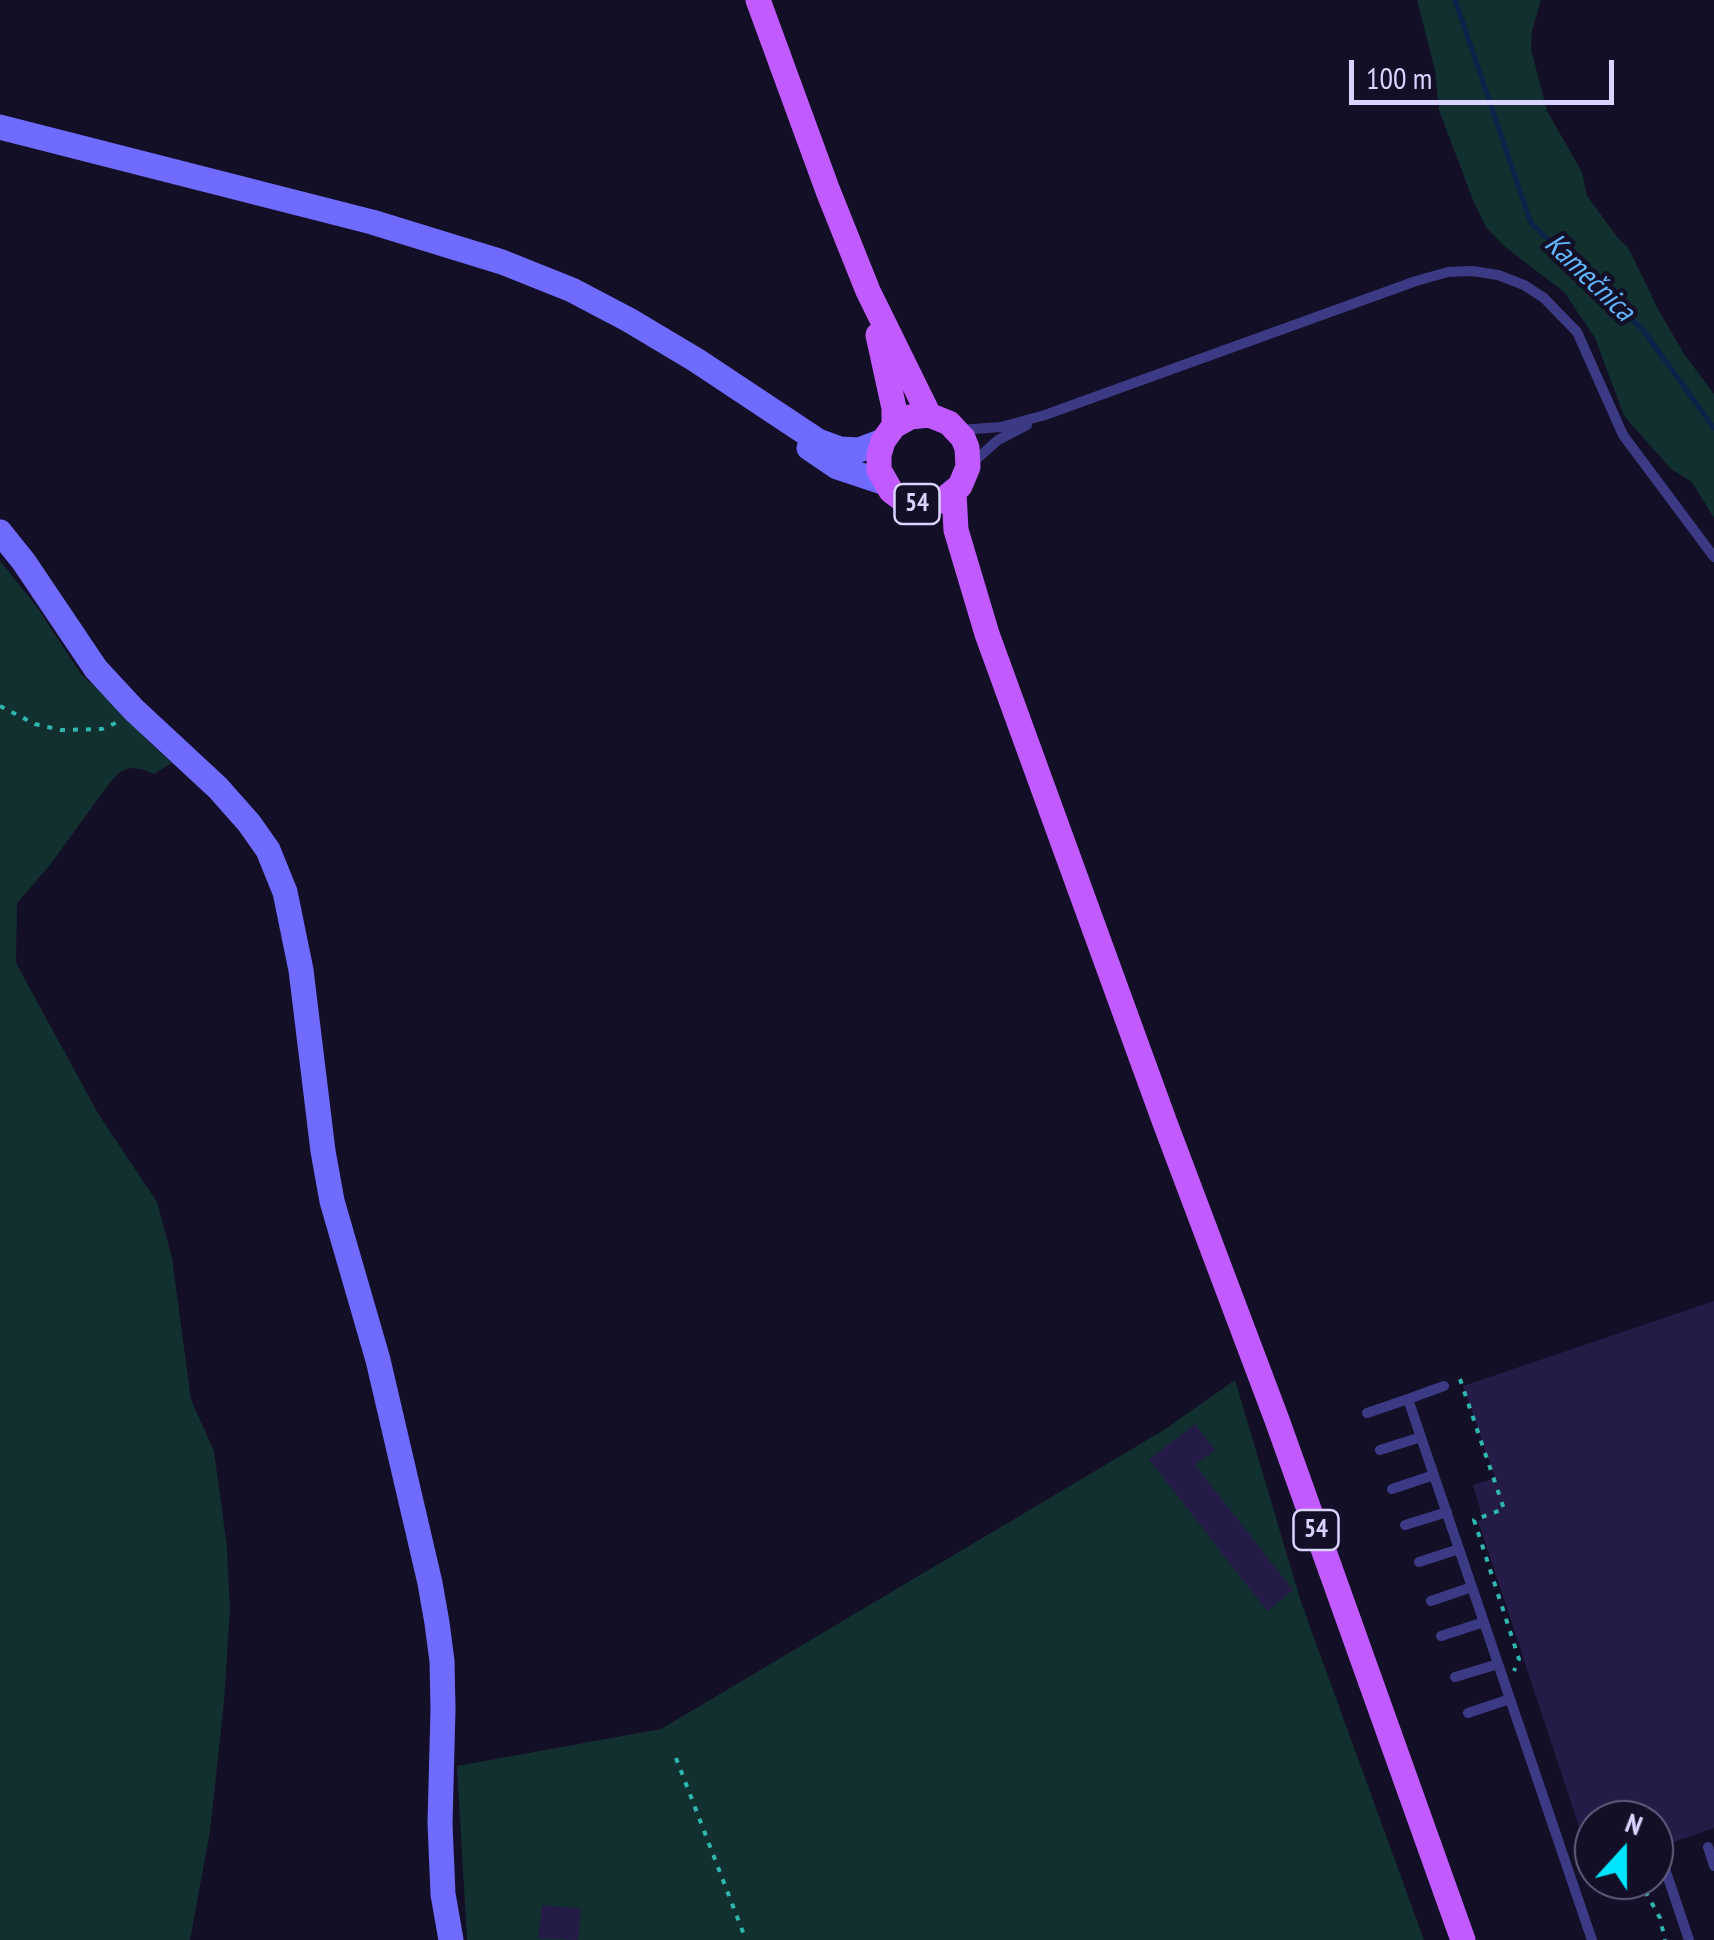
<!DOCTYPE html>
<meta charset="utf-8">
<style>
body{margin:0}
#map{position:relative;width:1714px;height:1940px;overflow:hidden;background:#130f26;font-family:"PT Sans Narrow",sans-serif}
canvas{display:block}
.north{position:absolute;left:1574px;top:1800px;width:100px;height:100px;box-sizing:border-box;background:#130f26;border:2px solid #625e7d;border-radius:50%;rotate:21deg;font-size:28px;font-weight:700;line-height:40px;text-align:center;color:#d9d4ff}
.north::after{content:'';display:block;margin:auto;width:35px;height:45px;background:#00e5ff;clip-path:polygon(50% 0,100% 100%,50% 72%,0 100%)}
.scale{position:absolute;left:1349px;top:60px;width:265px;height:45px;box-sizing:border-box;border:5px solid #d9d4ff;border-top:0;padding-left:12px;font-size:30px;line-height:35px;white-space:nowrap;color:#d9d4ff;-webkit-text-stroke:8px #130f26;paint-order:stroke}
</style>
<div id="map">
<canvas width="1714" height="1940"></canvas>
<div class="north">N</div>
<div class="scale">100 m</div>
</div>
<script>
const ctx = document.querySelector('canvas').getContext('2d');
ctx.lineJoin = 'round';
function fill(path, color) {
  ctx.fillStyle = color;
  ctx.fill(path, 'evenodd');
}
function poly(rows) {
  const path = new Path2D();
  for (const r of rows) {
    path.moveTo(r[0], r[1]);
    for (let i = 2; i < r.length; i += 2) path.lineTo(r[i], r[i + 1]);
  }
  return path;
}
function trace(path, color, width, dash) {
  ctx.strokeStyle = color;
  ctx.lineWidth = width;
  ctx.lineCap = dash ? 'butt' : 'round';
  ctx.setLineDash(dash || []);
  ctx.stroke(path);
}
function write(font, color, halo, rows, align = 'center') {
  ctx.font = font + ' "PT Sans Narrow",sans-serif';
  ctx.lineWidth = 9;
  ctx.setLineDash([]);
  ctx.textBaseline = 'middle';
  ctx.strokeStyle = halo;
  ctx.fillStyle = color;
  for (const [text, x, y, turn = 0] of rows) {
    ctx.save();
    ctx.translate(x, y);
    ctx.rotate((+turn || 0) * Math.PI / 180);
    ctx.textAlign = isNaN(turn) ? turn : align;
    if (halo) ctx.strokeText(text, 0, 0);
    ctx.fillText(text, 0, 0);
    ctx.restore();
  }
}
fill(poly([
 [1417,0,1541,0,1532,31,1531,49,1547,111,1582,172,1587,196,1618,238,1628,247,1659,311,1684,354,1714,394,1714,518,1692,482,1671,469,1624,416,1595,338,1564,292,1504,246,1486,227,1473,200,1439,110,1435,70],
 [0,561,37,607,81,674,112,702,149,742,172,763,154,774,142,769,130,768,120,772,108,785,50,865,17,903,16,963,99,1115,157,1202,172,1258,191,1400,214,1451,227,1547,230,1608,224,1702,210,1831,190,1940,0,1940],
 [1235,1380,1301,1602,1424,1940,467,1940,457,1766,661,1729,1164,1430]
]), '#12302f');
trace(poly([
 [1455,0,1531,223,1643,330,1714,428]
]), '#0c2248', 5);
fill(poly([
 [1714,1301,1714,1828,1654,1849,1654,1820,1594,1820,1594,1863,1591,1863,1478,1521,1483,1519,1473,1485,1495,1478,1463,1386],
 [1195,1424,1215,1450,1195,1465,1293,1590,1267,1611,1149,1459],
 [542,1905,581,1909,578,1940,538,1938]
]), '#241b47');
trace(poly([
 [0,706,35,724,61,730,102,729,118,722],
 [1460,1379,1504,1509,1474,1520,1519,1659,1514,1671],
 [676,1758,746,1940],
 [1639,1880,1660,1918,1665,1940]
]), '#2fb8b0', 4, [5, 8]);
trace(poly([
 [960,430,1001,427,1045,415,1416,281,1448,272,1472,271,1498,275,1524,285,1544,298,1577,332,1623,435,1714,557],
 [971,464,998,440,1027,425],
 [1408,1399,1444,1386],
 [1367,1413,1408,1399,1592,1940],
 [1380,1450,1421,1437],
 [1392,1489,1434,1475],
 [1405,1525,1447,1512],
 [1419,1562,1459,1549],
 [1431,1601,1472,1587],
 [1441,1636,1484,1622],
 [1455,1677,1498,1664],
 [1468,1713,1510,1699],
 [1708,1847,1714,1866],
 [1661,1857,1689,1940]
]), '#3d3a85', 10);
trace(poly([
 [0,127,372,222,502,262,572,290,629,320,696,360,818,441,840,449,859,450,883,441],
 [809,448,837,467,885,483],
 [0,532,24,562,96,669,134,710,218,788,249,823,268,850,285,892,301,970,323,1151,332,1201,378,1360,430,1583,437,1623,442,1661,443,1709,440,1823,443,1894,451,1940]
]), '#6f6bff', 25);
trace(poly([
 [758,0,828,191,868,291,929,415,949,423,963,438,967,448,968,467,960,486,943,500,930,504,917,504,899,497,891,491,879,470,879,455,883,441,894,426,910,417,929,415],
 [878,335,894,408,894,426],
 [954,493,956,530,987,634,1165,1123,1277,1420,1463,1940]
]), '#c25bff', 25);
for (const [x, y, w] of [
 [917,504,45],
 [1316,1530,45]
]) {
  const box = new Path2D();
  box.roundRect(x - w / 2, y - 20, w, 40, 8);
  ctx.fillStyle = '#130f26';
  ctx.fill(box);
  trace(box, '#d9d4ff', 2.5);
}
write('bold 25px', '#d9d4ff', null, [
 ["54",917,504],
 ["54",1316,1530]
]);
write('italic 30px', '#62b6ff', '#130f26', [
 ["Kamečnica",1589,278,44]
]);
</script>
